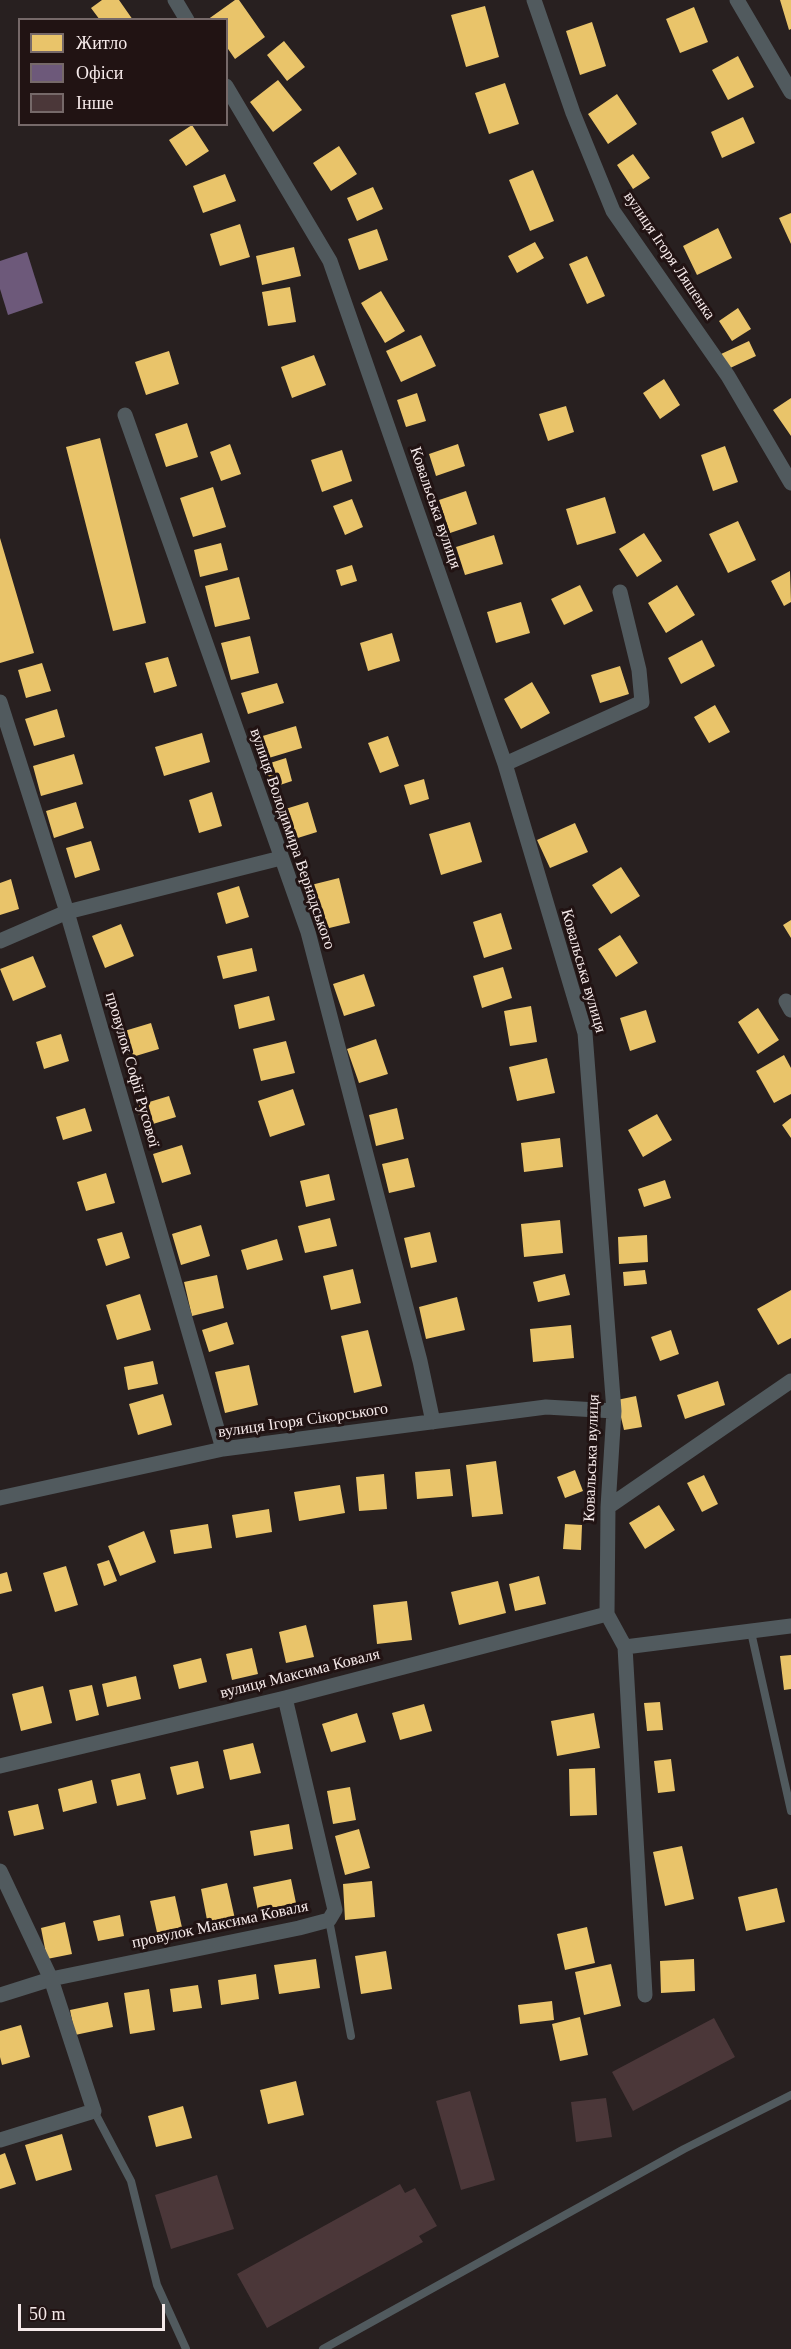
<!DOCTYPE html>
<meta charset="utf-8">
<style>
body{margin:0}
#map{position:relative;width:791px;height:2349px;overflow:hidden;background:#282020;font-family:Georgia,serif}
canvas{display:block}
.legend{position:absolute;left:18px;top:18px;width:210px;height:108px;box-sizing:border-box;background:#211313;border:2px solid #766969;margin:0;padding:8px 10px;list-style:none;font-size:18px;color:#f6eaea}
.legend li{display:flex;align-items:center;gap:12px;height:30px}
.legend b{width:30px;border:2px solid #766969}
.scale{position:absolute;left:18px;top:2304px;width:147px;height:27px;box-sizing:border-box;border:3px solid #f6eaea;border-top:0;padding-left:8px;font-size:18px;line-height:21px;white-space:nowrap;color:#f6eaea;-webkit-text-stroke:4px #211313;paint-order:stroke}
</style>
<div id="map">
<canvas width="791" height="2349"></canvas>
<ul class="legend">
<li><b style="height:16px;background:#e9c46a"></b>Житло</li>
<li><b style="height:16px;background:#6d597a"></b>Офіси</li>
<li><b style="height:16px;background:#4b3739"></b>Інше</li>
</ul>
<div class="scale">50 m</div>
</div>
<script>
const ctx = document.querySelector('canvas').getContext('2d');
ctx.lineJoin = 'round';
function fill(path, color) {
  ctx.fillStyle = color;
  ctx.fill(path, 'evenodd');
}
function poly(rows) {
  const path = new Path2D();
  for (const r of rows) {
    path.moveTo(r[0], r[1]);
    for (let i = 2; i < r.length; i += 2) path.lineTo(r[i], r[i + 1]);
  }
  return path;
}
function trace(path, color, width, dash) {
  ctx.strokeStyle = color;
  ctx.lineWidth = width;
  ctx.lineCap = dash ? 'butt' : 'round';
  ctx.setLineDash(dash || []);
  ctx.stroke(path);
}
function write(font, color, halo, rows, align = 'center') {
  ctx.font = font + ' Georgia,serif';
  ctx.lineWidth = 6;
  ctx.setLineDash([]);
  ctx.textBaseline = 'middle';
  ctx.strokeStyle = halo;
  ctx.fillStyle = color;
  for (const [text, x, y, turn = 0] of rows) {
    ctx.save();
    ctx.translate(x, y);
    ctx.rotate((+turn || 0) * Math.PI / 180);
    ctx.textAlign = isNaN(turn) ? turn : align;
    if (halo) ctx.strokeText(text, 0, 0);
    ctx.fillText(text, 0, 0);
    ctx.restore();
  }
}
fill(poly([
 [102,0,119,0,133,20,100,20,91,8],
 [235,0,239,0,265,37,235,59,226,46,226,20,207,20],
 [780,0,791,0,791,29,789,30],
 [485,6,499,57,466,67,451,15],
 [694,7,708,42,680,53,666,19],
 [592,22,606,66,580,75,566,31],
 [284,41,305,67,287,81,267,55],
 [738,56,754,87,728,100,712,70],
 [278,80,302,110,273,132,250,102],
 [505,83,519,124,489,134,475,93],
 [617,94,637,124,608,144,588,114],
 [743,117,755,143,722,158,711,132],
 [192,125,209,151,186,166,169,140],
 [339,146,357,174,331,191,313,163],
 [633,154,650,178,633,189,617,165],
 [533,170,554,221,530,231,509,180],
 [225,174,236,201,203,213,193,186],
 [373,187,383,209,357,221,347,198],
 [791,213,791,244,779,218],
 [240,224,250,257,220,266,210,234],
 [718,228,732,258,697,275,683,246],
 [377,229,388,260,359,270,348,239],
 [535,242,544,258,517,273,508,256],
 [294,247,301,276,262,285,256,256],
 [587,256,605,296,587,304,569,264],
 [290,287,296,322,268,326,262,292],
 [381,291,405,331,385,343,361,303],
 [738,308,751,329,732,341,719,321],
 [421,335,436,366,401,382,386,351],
 [749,341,756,356,728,369,721,354],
 [169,351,179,384,146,395,135,362],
 [314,355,326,385,292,398,281,367],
 [664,379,680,405,660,419,643,393],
 [417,393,426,421,406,427,397,400],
 [791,398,791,436,773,410],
 [566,406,574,432,548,441,539,414],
 [187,423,198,457,166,467,155,434],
 [100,438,146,623,113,631,66,447],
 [230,444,241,474,221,481,210,452],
 [458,444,465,466,436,476,429,454],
 [725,446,738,482,713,491,701,455],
 [342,450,352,481,322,492,311,460],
 [213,487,226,527,193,537,180,498],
 [466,491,477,524,450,533,439,500],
 [605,497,616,533,577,545,566,509],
 [352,499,363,527,345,535,333,506],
 [738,521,756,560,728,573,709,534],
 [644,533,662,561,637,577,619,549],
 [494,535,503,564,465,575,456,547],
 [0,538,34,653,0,663],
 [221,543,228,570,200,577,194,550],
 [352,565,357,581,341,586,336,570],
 [790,571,791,602,784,606,771,581],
 [239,577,250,619,215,627,205,586],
 [580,585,593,611,564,625,551,599],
 [677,585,695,615,666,633,648,603],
 [521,602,530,633,496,643,487,612],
 [392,633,400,661,368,671,360,643],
 [250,636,259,673,231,680,221,643],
 [702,640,715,666,681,684,668,658],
 [168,657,177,686,154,693,145,663],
 [42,663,51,691,26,698,18,670],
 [620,666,629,694,600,703,591,675],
 [532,682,550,713,521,729,504,699],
 [277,683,284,703,248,714,241,693],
 [715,705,730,732,709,743,694,717],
 [57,709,65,737,34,746,25,719],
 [296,726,302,748,262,760,256,738],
 [202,733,210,762,164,776,155,747],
 [388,736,399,766,380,773,368,743],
 [74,754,83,784,41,796,33,766],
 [286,758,292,781,271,788,264,765],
 [424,779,429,799,410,805,404,785],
 [212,792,222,826,199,833,189,800],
 [76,802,84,828,54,838,46,811],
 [308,802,317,832,288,841,279,811],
 [470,822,482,862,441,875,429,834],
 [575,823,588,852,550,868,537,840],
 [91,841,100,870,75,878,66,848],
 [621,867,640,896,611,914,592,885],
 [339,878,350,923,321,930,311,885],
 [11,879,19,909,0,915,0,883],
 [239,886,249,917,226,924,217,893],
 [501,913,512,949,484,958,473,922],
 [791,920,791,938,783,925],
 [121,924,134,956,105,968,92,936],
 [620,935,638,963,616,977,598,949],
 [252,948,257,971,223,979,217,956],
 [33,956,46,987,13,1001,0,969],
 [503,967,512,998,482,1008,473,976],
 [364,974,375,1006,344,1016,333,984],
 [269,996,275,1020,239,1029,234,1005],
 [531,1006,537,1042,510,1046,504,1011],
 [758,1008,779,1040,758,1054,738,1022],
 [646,1010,656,1042,630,1051,620,1018],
 [151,1023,159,1049,129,1058,121,1032],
 [61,1034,69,1061,44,1069,36,1042],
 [376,1039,388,1074,359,1083,347,1049],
 [286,1041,295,1073,261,1081,253,1049],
 [784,1055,791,1068,791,1094,774,1103,756,1071],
 [547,1058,555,1093,517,1101,509,1067],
 [293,1089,305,1125,270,1137,258,1101],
 [169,1096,176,1117,143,1127,136,1106],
 [85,1108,92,1131,63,1140,56,1117],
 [397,1108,404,1139,376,1146,369,1115],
 [657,1114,672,1140,643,1157,628,1130],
 [791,1118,791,1138,782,1125],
 [560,1138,563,1167,524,1172,521,1143],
 [182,1145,191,1174,162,1183,153,1154],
 [408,1158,415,1187,389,1193,382,1164],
 [106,1173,115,1203,86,1211,77,1182],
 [329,1174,335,1200,306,1207,300,1181],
 [665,1180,671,1198,644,1207,638,1189],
 [330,1218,337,1246,305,1253,298,1226],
 [560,1220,563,1253,524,1257,521,1224],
 [201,1225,210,1256,181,1265,172,1234],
 [122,1232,130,1258,106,1266,97,1239],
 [430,1232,437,1262,411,1268,404,1238],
 [647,1235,648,1262,619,1264,618,1237],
 [277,1239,283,1260,247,1270,241,1250],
 [353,1269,361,1303,331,1310,323,1276],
 [645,1270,647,1284,624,1286,623,1272],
 [565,1274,570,1295,538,1302,533,1282],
 [217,1275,224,1308,192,1316,184,1282],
 [791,1290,791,1338,778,1345,757,1309],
 [140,1294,151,1330,117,1340,106,1305],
 [457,1297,465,1330,426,1339,419,1307],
 [227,1322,234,1344,209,1352,202,1330],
 [571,1325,574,1358,533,1362,530,1329],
 [368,1330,382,1386,354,1393,341,1336],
 [671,1330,679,1354,660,1361,651,1337],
 [153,1361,158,1384,128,1390,124,1367],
 [249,1365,258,1405,225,1413,215,1372],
 [718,1381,725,1405,685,1419,677,1395],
 [163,1394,172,1425,138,1435,129,1404],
 [636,1396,642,1427,624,1430,617,1400],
 [496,1461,503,1514,472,1517,466,1465],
 [450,1469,453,1496,417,1499,415,1472],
 [575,1470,583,1491,565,1498,557,1477],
 [384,1474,387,1509,359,1511,356,1477],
 [704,1475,718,1504,702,1512,687,1483],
 [340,1485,345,1513,299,1521,294,1492],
 [659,1505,675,1530,645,1549,629,1523],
 [269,1509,272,1532,236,1538,232,1515],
 [208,1524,212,1548,174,1554,170,1530],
 [565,1524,582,1525,581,1550,563,1549],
 [144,1531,156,1562,120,1576,108,1546],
 [109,1560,117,1581,104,1586,97,1564],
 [66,1566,78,1605,55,1612,43,1573],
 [7,1572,12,1591,0,1594,0,1574],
 [539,1576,546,1604,515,1611,509,1584],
 [498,1581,506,1613,459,1625,451,1592],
 [407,1601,412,1640,377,1644,373,1605],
 [306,1625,314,1657,286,1663,279,1632],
 [252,1648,258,1674,232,1680,226,1654],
 [791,1655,791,1689,784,1690,780,1656],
 [201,1658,207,1682,179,1689,173,1665],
 [136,1676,141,1699,107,1707,102,1684],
 [92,1685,99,1715,76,1721,69,1690],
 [43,1686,52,1723,21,1731,12,1694],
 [660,1702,663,1730,647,1731,644,1703],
 [424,1704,432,1731,400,1740,392,1713],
 [357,1713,366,1742,331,1752,322,1724],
 [594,1713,600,1748,557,1756,551,1721],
 [253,1743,261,1773,230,1780,223,1750],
 [671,1759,675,1791,658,1793,654,1761],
 [198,1761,204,1788,177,1795,170,1767],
 [595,1768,597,1815,570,1816,569,1769],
 [140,1773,146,1799,117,1806,111,1780],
 [92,1780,97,1803,63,1812,58,1789],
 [350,1787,356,1820,333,1824,327,1791],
 [38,1804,44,1829,14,1836,8,1811],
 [289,1824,293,1849,254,1856,250,1831],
 [359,1829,370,1868,345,1875,335,1836],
 [682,1846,694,1899,665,1906,653,1852],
 [291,1879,296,1903,258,1911,253,1887],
 [372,1881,375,1917,345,1920,343,1884],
 [227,1883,235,1919,208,1925,201,1889],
 [777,1888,785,1922,746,1931,738,1897],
 [175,1896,183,1932,158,1937,150,1901],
 [120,1915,124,1936,98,1941,93,1921],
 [65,1922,72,1954,47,1959,41,1928],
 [587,1927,595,1963,565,1970,557,1934],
 [386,1951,392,1989,361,1994,355,1956],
 [316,1959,320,1988,279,1994,274,1965],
 [694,1959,695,1991,661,1993,660,1961],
 [611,1964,621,2006,584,2015,575,1972],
 [256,1974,259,1999,221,2005,218,1980],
 [198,1985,202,2008,173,2012,170,1989],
 [149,1989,155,2030,130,2034,124,1993],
 [552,2001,554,2020,520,2024,518,2005],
 [108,2002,113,2027,75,2035,70,2010],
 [580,2017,588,2055,560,2061,552,2024],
 [21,2025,30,2057,2,2065,0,2057,0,2031],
 [296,2081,304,2115,268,2124,260,2090],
 [183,2106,192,2138,156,2147,148,2116],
 [62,2134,72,2170,36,2181,25,2145],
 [5,2153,16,2184,0,2189,0,2155]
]), '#e9c46a');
fill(poly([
 [27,252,43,303,8,315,0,289,0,261]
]), '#6d597a');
fill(poly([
 [714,2018,735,2057,633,2111,612,2072],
 [470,2091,495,2180,461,2190,436,2101],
 [606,2098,612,2137,576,2142,571,2102],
 [217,2175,234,2229,171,2249,155,2195],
 [400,2184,405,2193,415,2188,437,2226,419,2236,423,2242,267,2328,237,2274]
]), '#4b3739');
trace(poly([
 [751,1632,791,1811],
 [329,1920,351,2036],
 [94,2111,131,2181,157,2285,186,2349],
 [323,2349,684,2149,791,2095]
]), '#515a5e', 8);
trace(poly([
 [175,0,187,20],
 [534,0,573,113,613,211,728,376,791,483],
 [737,0,791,92],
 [226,86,330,261,505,764,585,1033,614,1411,608,1507,607,1614,625,1647,645,1995],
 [125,415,308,932,420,1361,433,1422],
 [0,702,67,912,223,1449],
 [505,764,642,702,639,670,620,592],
 [0,941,67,912,281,858],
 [786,1001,791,1010],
 [0,1498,223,1449,546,1407,614,1411],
 [608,1507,791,1381],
 [625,1647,791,1626],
 [0,1766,285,1698,607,1614],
 [0,1871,51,1979,94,2111,0,2140],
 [0,1995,51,1979,299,1928,329,1920,335,1910,285,1698]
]), '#515a5e', 15);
write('16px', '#f6eaea', '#211313', [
 ["вулиця Ігоря Ляшенка",669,256,56],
 ["Ковальська вулиця",435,508,71],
 ["вулиця Володимира Вернадського",292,839,71],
 ["Ковальська вулиця",583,971,74],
 ["провулок Софії Русової",132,1070,74],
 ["вулиця Ігоря Сікорського",303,1421,-8],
 ["Ковальська вулиця",592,1458,-88],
 ["вулиця Максима Коваля",300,1674,-14],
 ["провулок Максима Коваля",220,1925,-12]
]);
</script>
